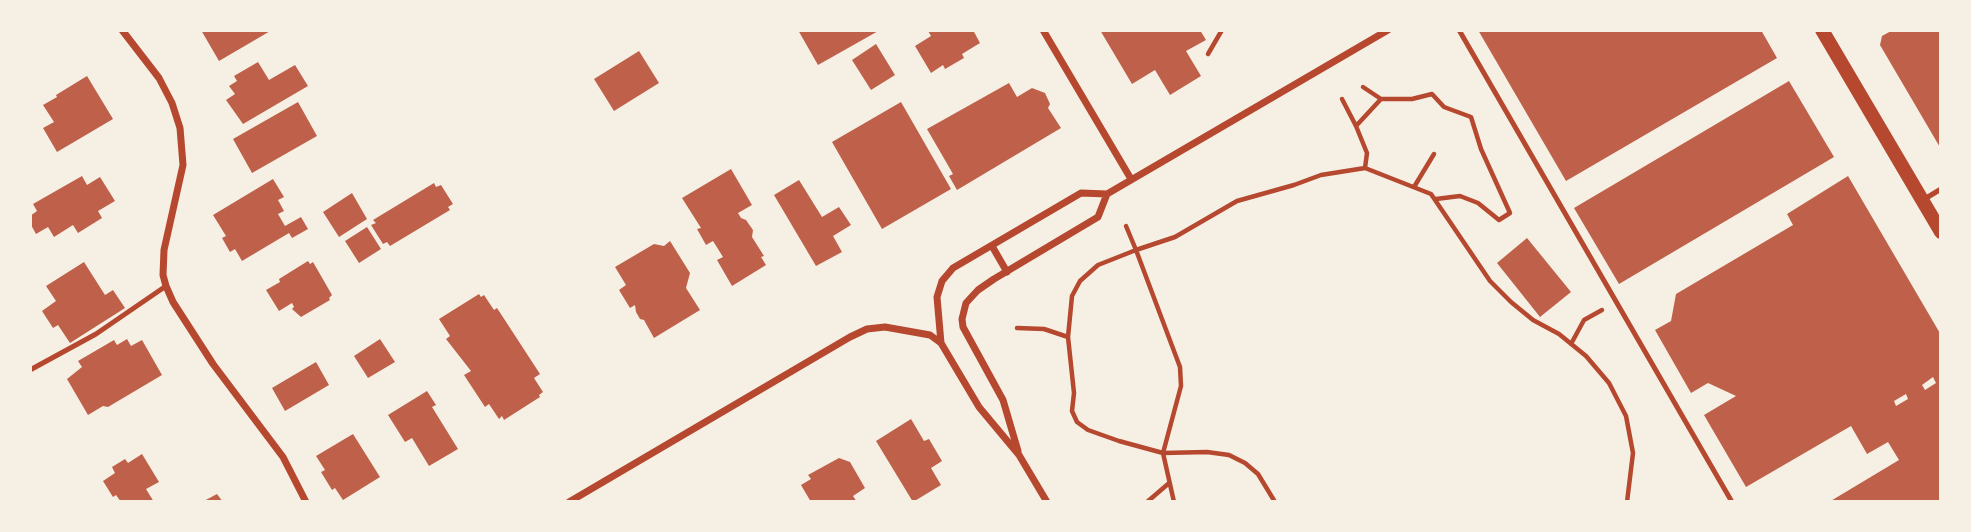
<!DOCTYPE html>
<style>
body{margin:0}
#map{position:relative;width:1971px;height:532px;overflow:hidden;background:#f6efe4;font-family:"Public Sans",sans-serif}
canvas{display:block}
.frame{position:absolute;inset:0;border:32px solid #f6efe4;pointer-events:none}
</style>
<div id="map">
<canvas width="1971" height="532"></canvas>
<div class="frame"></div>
</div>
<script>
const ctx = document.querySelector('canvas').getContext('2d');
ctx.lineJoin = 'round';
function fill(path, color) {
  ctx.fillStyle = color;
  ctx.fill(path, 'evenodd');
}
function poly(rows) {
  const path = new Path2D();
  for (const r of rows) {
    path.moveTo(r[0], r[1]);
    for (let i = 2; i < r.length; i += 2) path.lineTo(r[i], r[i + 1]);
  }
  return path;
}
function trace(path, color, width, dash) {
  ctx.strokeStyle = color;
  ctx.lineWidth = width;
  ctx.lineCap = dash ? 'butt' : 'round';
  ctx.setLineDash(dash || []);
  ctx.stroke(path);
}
fill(poly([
 [201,30,272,30,219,61],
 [798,30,880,30,818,65],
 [929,30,973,30,980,43,962,54,964,58,945,69,943,65,931,73,915,46,931,36,928,31],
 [1100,30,1200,30,1206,40,1186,51,1201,76,1170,95,1155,70,1132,84],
 [1478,30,1761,30,1777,58,1566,181],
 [1893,30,1941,30,1941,149,1880,45,1882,36],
 [876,44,895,75,871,90,852,60],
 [639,51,659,83,614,111,594,79],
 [258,62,269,80,295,65,308,86,243,124,226,100,235,94,229,86,237,81,234,76],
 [87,76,113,119,57,152,43,128,54,122,43,105,57,97,56,95],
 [1789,81,1834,157,1619,284,1574,208],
 [1009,83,1017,97,1032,88,1045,93,1050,104,1048,108,1061,128,957,190,949,176,953,174,927,129],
 [298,102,317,136,252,173,233,139],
 [901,102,951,189,882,229,832,142],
 [731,169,752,205,738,213,741,218,746,220,753,230,752,237,764,256,761,257,766,265,732,286,717,260,723,257,713,241,706,245,697,229,701,228,682,198],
 [82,176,87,185,100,177,115,201,98,211,102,218,78,233,73,225,54,237,48,227,36,234,30,223,30,216,37,211,33,204],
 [1848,176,1941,335,1941,502,1829,502,1899,460,1888,442,1867,454,1851,426,1746,487,1704,415,1736,396,1708,383,1691,393,1655,330,1671,321,1676,294,1793,225,1787,214],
 [1933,377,1936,383,1925,390,1922,385],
 [1906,394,1908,399,1896,406,1894,401],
 [273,179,284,197,278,200,284,211,278,214,285,226,301,217,308,229,292,238,289,233,242,261,235,249,230,252,222,238,226,236,213,215],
 [799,180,822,217,839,207,851,225,833,236,842,252,816,266,774,195],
 [434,183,436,187,441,185,453,204,448,207,450,210,390,246,387,242,383,244,371,225,376,223,373,220],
 [352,193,367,219,339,237,323,212],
 [367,227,381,249,359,263,345,241],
 [1527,238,1571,292,1540,317,1497,263],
 [670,241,690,273,686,288,700,310,654,338,644,320,640,319,636,312,635,305,630,308,619,290,626,285,615,267,654,244,664,246],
 [308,261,310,264,313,262,332,295,329,298,330,300,301,317,292,309,294,307,292,303,279,311,266,290,280,282,279,279],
 [84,262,105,295,113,290,125,308,70,343,58,325,53,328,42,311,56,301,46,286],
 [479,294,481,297,484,295,494,310,497,308,540,374,534,378,543,392,539,395,540,397,504,420,502,416,499,419,489,404,485,407,464,375,471,371,446,339,450,336,439,319],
 [127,339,131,346,142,340,162,375,108,407,103,406,88,415,67,379,82,367,78,361,114,340,117,345],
 [380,339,395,362,368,378,354,356],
 [316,362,329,385,285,411,272,388],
 [427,391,436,405,432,407,458,449,429,466,412,438,405,442,388,415],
 [911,419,924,441,929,439,942,461,931,468,941,485,913,502,876,441],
 [353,434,380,477,343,500,335,488,332,490,321,472,325,470,316,456],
 [142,454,159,482,146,489,154,502,121,502,116,495,113,497,103,481,115,473,112,467,125,459,128,463],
 [839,458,850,462,865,488,853,496,857,502,811,502,801,485,811,479,808,475],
 [217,494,223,502,202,502]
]), '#bf614a');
trace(poly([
 [1208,54,1222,30],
 [1363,87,1381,99,1356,126,1367,153,1365,168],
 [1342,99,1356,126],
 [1381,99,1412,99,1432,94,1444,107,1471,117,1481,149,1510,213,1499,220,1478,203,1460,196,1436,199],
 [1414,187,1434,154],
 [1126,226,1136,250,1098,265,1080,281,1072,296,1068,337,1074,393,1072,411,1077,422,1088,430,1119,441,1163,453,1207,452,1229,455,1245,463,1258,474,1275,502],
 [1017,328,1044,329,1068,337],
 [1571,344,1584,320,1602,310],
 [1147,502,1168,484],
 [1174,502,1163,453,1181,386,1180,367,1136,250,1175,237,1237,201,1294,185,1321,175,1365,168,1431,194,1490,281,1511,302,1533,320,1559,334,1586,356,1609,383,1626,416,1633,453,1627,502]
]), '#b5482f', 4.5);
trace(poly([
 [1459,30,1732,502],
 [1923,200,1941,189],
 [30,370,96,334,166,286]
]), '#b5482f', 5);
trace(poly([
 [122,30,159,78,172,103,180,128,183,165,164,250,163,275,166,286,173,302,213,364,283,457,306,502],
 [1043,30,1131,179],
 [992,246,1007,272],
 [941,343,937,297,942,281,953,268,1081,193,1107,194,1388,30],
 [1018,451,1003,400,963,327,962,319,966,303,978,290,994,279,1098,217,1107,194],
 [569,502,850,337,867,329,885,327,930,335,941,343,979,407,1019,455,1047,502]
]), '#b5482f', 7);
trace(poly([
 [1822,30,1941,232]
]), '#b5482f', 14);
</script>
